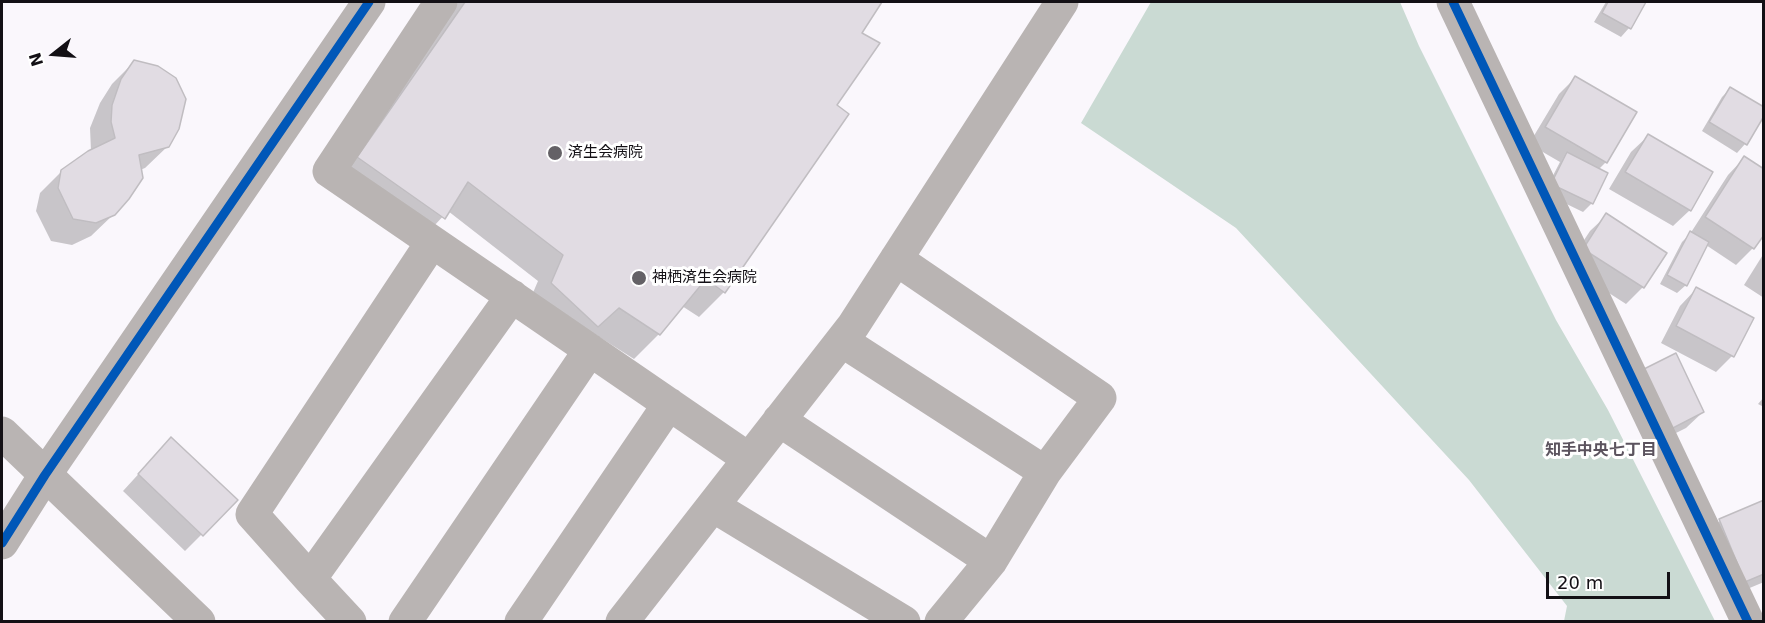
<!DOCTYPE html>
<meta charset="utf-8">
<style>
body{margin:0}
#map{position:relative;width:1765px;height:623px;overflow:hidden;background:#faf7fc;font-family:"DejaVu Sans",sans-serif}
canvas{display:block}
.frame{position:absolute;inset:0;border:3px solid #131015;pointer-events:none}
.north{position:absolute;left:24px;top:24px;width:60px;height:60px;-webkit-text-stroke:4px #fff;paint-order:stroke;rotate:253deg;font-size:16px;font-weight:700;line-height:24px;text-align:center;color:#131015}
.north::after{content:'';display:block;margin:auto;width:21px;height:27px;background:#131015;clip-path:polygon(50% 0,100% 100%,50% 72%,0 100%)}
.scale{position:absolute;left:1546px;top:572px;width:124px;height:27px;box-sizing:border-box;border:3px solid #131015;border-top:0;padding-left:8px;font-size:18px;line-height:21px;white-space:nowrap;color:#131015;-webkit-text-stroke:4px #fff;paint-order:stroke}
</style>
<div id="map">
<canvas width="1765" height="623"></canvas>
<div class="frame"></div>
<div class="north">N</div>
<div class="scale">20 m</div>
</div>
<script>
const ctx = document.querySelector('canvas').getContext('2d');
ctx.lineJoin = 'round';
function fill(path, color) {
  ctx.fillStyle = color;
  ctx.fill(path, 'evenodd');
}
function poly(rows) {
  const path = new Path2D();
  for (const r of rows) {
    path.moveTo(r[0], r[1]);
    for (let i = 2; i < r.length; i += 2) path.lineTo(r[i], r[i + 1]);
  }
  return path;
}
function trace(path, color, width, dash) {
  ctx.strokeStyle = color;
  ctx.lineWidth = width;
  ctx.lineCap = dash ? 'butt' : 'round';
  ctx.setLineDash(dash || []);
  ctx.stroke(path);
}
function write(font, color, halo, rows, align = 'center') {
  ctx.font = font + ' "DejaVu Sans","Noto Sans JP",sans-serif';
  ctx.lineWidth = 6;
  ctx.setLineDash([]);
  ctx.textBaseline = 'middle';
  ctx.strokeStyle = halo;
  ctx.fillStyle = color;
  for (const [text, x, y, turn = 0] of rows) {
    ctx.save();
    ctx.translate(x, y);
    ctx.rotate((+turn || 0) * Math.PI / 180);
    ctx.textAlign = isNaN(turn) ? turn : align;
    if (halo) ctx.strokeText(text, 0, 0);
    ctx.fillText(text, 0, 0);
    ctx.restore();
  }
}
fill(poly([
 [1151,2,1400,2,1419,46,1556,320,1608,410,1715,621,1564,621,1567,606,1469,480,1236,228,1081,123]
]), '#cadad3');
fill(poly([
 [458,2,880,2,860,34,835,106,724,292,699,317,682,306,659,334,634,359,593,333,526,309,538,281,448,211,418,243,333,183],
 [1606,2,1644,2,1629,28,1621,37,1594,22],
 [134,62,168,146,145,168,140,170,114,214,91,236,72,245,51,241,36,211,40,193,62,171,91,151,90,128,100,103,112,84],
 [1575,78,1606,162,1598,170,1606,174,1592,203,1583,212,1544,193,1560,162,1529,144,1559,94],
 [1730,89,1764,113,1745,144,1737,153,1702,131,1722,97],
 [1648,136,1690,210,1673,226,1609,189,1631,152],
 [1744,158,1764,232,1753,248,1736,265,1706,245,1686,285,1677,293,1660,284,1682,242,1690,234,1728,175],
 [1607,215,1665,253,1643,287,1626,304,1567,266,1590,231],
 [1764,253,1764,298,1744,285],
 [1696,289,1732,356,1716,372,1661,343,1680,306],
 [1626,388,1703,412,1686,428,1654,444],
 [1764,397,1764,407,1758,404],
 [155,456,236,500,185,551,123,491],
 [1764,502,1764,582,1728,597,1703,537,1720,521]
]), '#0003');
const building = poly([
 [465,2,882,2,862,33,880,43,837,105,849,114,725,293,706,279,660,335,619,308,598,327,551,283,563,255,468,182,445,219,357,157,465,2],
 [1608,2,1646,2,1631,29,1602,13,1608,2],
 [134,60,158,66,176,78,186,99,179,129,169,147,139,155,143,178,129,199,115,215,96,223,73,219,58,188,61,170,88,151,115,138,111,122,112,105,121,79,134,60],
 [1575,76,1637,112,1607,163,1545,127,1575,76],
 [1730,87,1764,107,1764,116,1747,145,1709,122,1730,87],
 [1648,134,1713,172,1691,211,1625,172,1648,134],
 [1567,152,1608,173,1593,204,1551,184,1567,152],
 [1744,156,1764,169,1764,235,1754,249,1705,217,1744,156],
 [1606,213,1667,253,1644,288,1583,249,1606,213],
 [1690,231,1709,242,1687,286,1667,275,1690,231],
 [1696,287,1754,318,1734,357,1676,326,1696,287],
 [1676,353,1704,412,1671,429,1642,370,1676,353],
 [171,437,238,500,203,536,138,474,171,437],
 [1764,500,1764,574,1745,582,1719,519,1764,500]
]);
fill(building, '#e1dce3');
trace(building, '#c0bdc1', 1.5);
trace(poly([
 [441,2,329,171,749,459],
 [1453,2,1748,622],
 [896,259,1100,398,1045,472],
 [842,341,1045,472,991,561],
 [779,420,991,561,941,622],
 [2,433,199,622],
 [713,506,904,622],
 [2,543,45,475,369,2],
 [310,579,252,514,432,242],
 [350,622,310,579,512,296],
 [405,622,590,350],
 [521,622,669,404],
 [622,622,853,326,1062,2]
]), '#b9b4b3', 33);
trace(poly([
 [1453,2,1748,622],
 [2,543,45,475,369,2]
]), '#0057b8', 9);
for (const [x, y, r, color] of [
 [555,153,8,"#646166"],
 [639,278,8,"#646166"]
]) {
  const dot = new Path2D();
  dot.arc(x, y, r, 0, 2 * Math.PI);
  ctx.fillStyle = color;
  ctx.fill(dot);
  trace(dot, '#fff', 2);
}
write('15px', '#131015', '#fff', [
 ["済生会病院",568,153],
 ["神栖済生会病院",652,278]
], 'left');
write('bold 16px', '#5b535e', '#fff', [
 ["知手中央七丁目",1601,451]
]);
</script>
